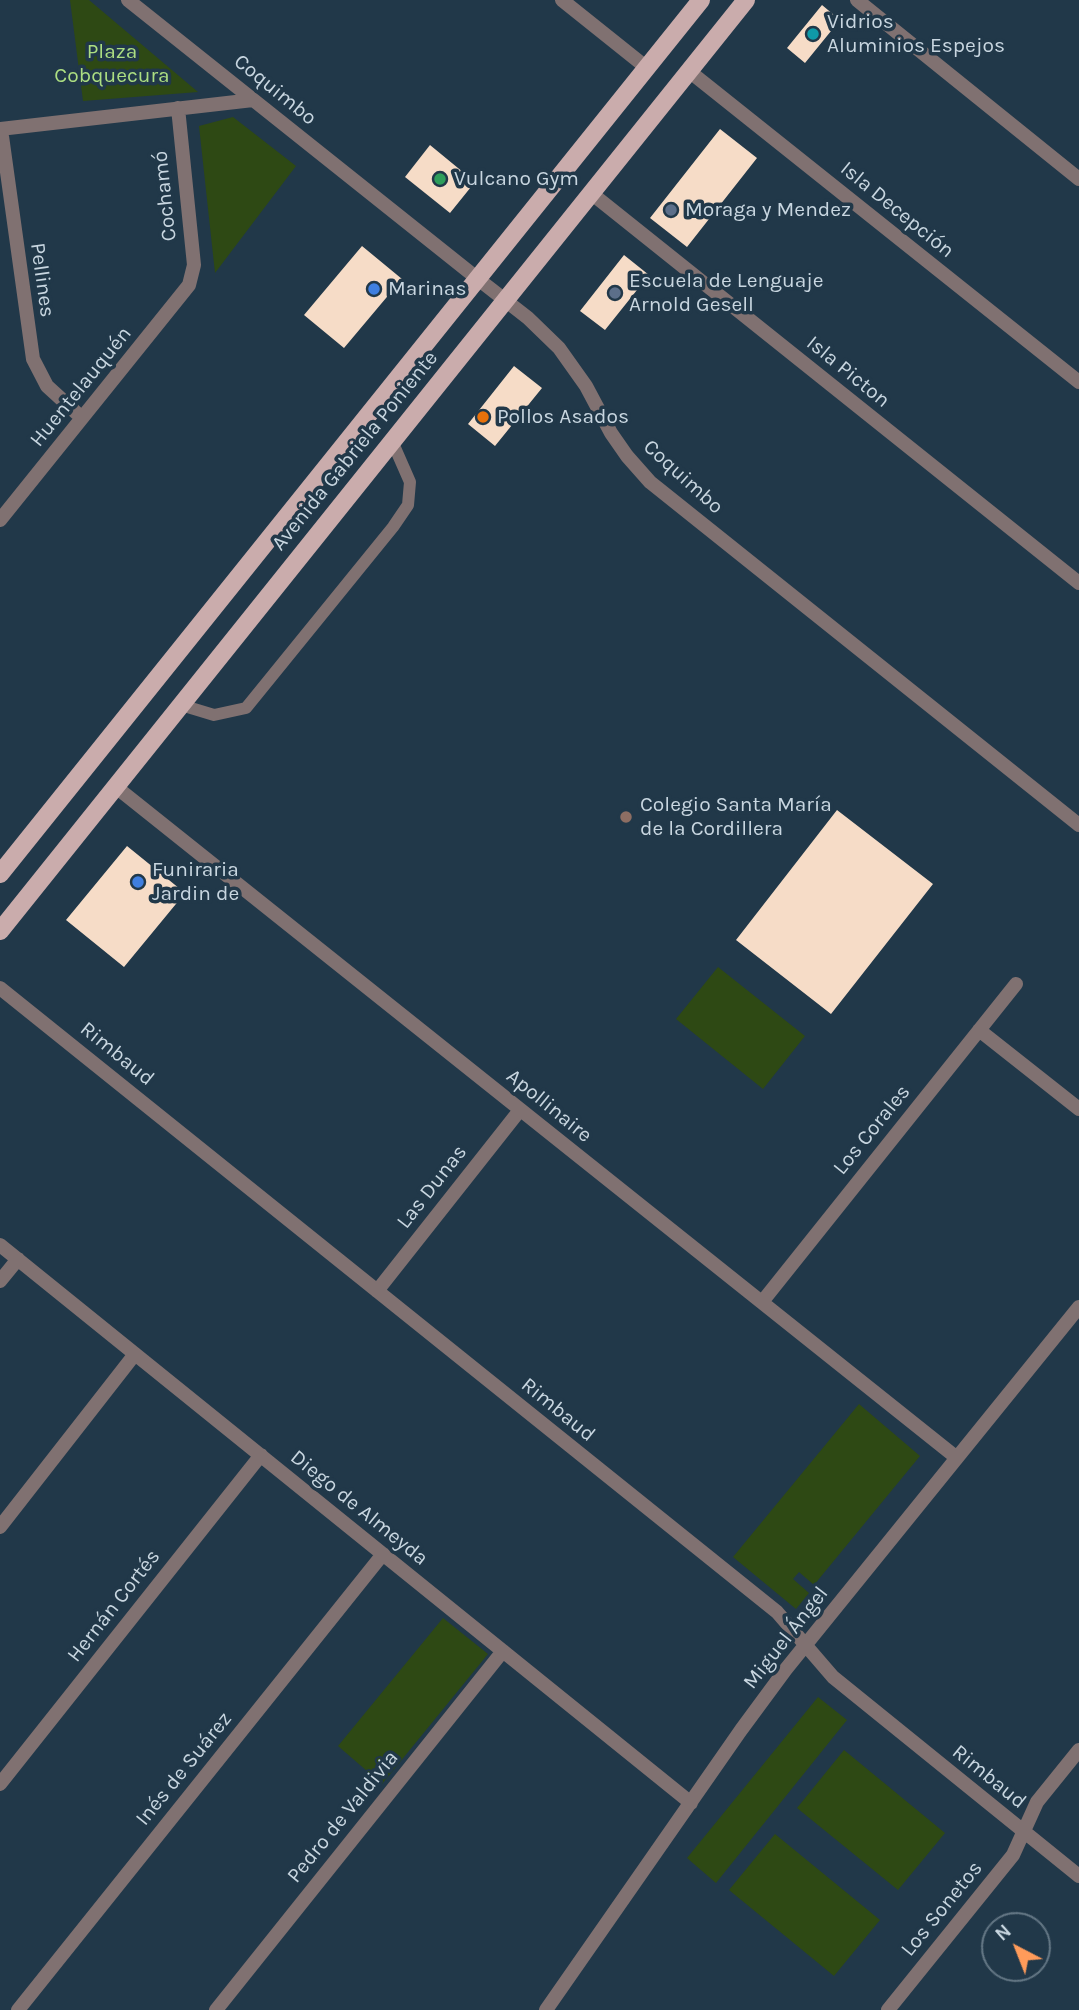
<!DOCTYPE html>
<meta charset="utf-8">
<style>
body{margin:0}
#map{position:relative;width:1079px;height:2010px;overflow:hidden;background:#213849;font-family:Karla,sans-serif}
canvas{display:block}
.north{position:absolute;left:981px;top:1912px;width:70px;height:70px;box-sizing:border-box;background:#213849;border:2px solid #647785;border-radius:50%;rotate:318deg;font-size:19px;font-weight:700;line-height:28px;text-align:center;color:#c8d6e0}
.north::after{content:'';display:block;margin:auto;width:24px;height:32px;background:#ff9b5a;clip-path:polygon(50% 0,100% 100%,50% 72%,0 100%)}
</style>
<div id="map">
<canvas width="1079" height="2010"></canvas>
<div class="north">N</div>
</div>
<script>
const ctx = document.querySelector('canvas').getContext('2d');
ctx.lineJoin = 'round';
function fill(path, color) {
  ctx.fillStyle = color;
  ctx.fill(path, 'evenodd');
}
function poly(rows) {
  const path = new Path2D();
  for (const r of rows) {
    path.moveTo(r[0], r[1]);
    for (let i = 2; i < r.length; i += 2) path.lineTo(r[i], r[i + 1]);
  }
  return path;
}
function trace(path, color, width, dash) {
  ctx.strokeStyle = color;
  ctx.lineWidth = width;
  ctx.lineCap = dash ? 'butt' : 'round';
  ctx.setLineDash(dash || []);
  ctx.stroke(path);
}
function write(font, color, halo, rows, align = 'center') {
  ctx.font = font + ' Karla,sans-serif';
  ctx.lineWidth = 7;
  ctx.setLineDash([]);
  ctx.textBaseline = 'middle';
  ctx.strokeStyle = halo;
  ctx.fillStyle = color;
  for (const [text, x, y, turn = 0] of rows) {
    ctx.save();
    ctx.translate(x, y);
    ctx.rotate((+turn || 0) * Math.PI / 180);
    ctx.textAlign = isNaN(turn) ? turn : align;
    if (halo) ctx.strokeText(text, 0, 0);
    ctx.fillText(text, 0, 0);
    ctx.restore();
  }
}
fill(poly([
 [70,0,89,0,198,92,83,101],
 [233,117,296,166,215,273,199,126],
 [718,967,805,1036,763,1089,676,1019],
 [859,1404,920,1456,814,1585,799,1572,793,1579,809,1593,796,1609,733,1557],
 [443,1618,488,1654,382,1784,338,1746],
 [818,1697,847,1720,716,1883,687,1858],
 [844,1750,945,1833,898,1890,797,1808],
 [775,1834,880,1920,834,1976,729,1890]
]), '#2e4914');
fill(poly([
 [822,5,840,20,805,63,787,48],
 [720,129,757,158,687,247,650,218],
 [430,145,475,182,450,213,405,177],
 [362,246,402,279,344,348,304,315],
 [624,255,649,275,605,330,580,311],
 [514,366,542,388,495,446,468,424],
 [837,810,933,884,831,1014,736,940],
 [127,846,185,893,124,967,66,920]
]), '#f6dcc7');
trace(poly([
 [181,705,214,715,246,708,393,527,408,505,410,482,392,441]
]), '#807171', 12);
trace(poly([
 [128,0,478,279],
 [562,0,647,68],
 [857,0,1079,179],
 [689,71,1079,382],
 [0,129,253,100],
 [1,129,33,359,47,386,82,418],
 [591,193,1079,583],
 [0,520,189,285,194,265,178,108],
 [116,787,957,1458],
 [0,988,777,1612,833,1677,1079,1876],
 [979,1030,1079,1109],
 [0,1245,691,1803],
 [0,1281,18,1259],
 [377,1291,520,1110],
 [762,1302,1016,984],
 [0,1527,135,1354],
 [0,1784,261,1455],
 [18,2010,383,1554],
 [216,2010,503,1651],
 [546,2010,741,1730,786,1669,1079,1307],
 [888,2010,1013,1855,1037,1802,1079,1750]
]), '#807171', 14);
trace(poly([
 [478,279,528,318,559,348,586,386,611,433,627,456,650,482,1079,825]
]), '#807171', 14);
trace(poly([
 [0,874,701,0],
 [0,931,746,0]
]), '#caacac', 18);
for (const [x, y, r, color] of [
 [813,34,7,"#0f9aa8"],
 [440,179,7,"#2e9e5b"],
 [671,210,7,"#5c6f8a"],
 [374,289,7,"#3f7fe0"],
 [615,293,7,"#5c6f8a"],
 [483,417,7,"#e8710a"],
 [626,817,7,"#8d6e63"],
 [138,882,7,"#3f7fe0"]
]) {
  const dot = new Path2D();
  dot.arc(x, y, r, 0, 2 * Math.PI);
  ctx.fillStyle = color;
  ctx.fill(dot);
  trace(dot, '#213849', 2.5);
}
write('21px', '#c8d6e0', '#213849', [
 ["Vidrios",827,22],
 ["Aluminios Espejos",827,46],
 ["Vulcano Gym",454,179],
 ["Moraga y Mendez",685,210],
 ["Escuela de Lenguaje",629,281],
 ["Arnold Gesell",629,305],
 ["Marinas",388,289],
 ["Pollos Asados",497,417],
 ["Colegio Santa María",640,805],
 ["de la Cordillera",640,829],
 ["Funiraria",152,870],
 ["Jardin de",152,894]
], 'left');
write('21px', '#acde82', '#213849', [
 ["Plaza",112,52],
 ["Cobquecura",112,76]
]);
write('21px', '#c8d6e0', '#213849', [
 ["Coquimbo",275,90,39],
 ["Cochamó",165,196,-96],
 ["Isla Decepción",897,210,39],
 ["Pellines",42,280,82],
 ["Isla Picton",848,372,39],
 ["Huentelauquén",81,387,-51],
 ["Avenida Gabriela Poniente",355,451,-51],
 ["Coquimbo",683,477,42],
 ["Rimbaud",117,1054,39],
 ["Apollinaire",549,1106,39],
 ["Los Corales",872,1130,-51],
 ["Las Dunas",432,1187,-52],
 ["Rimbaud",558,1410,39],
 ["Diego de Almeyda",359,1508,39],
 ["Hernán Cortés",114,1606,-52],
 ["Miguel Ángel",786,1638,-52],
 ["Inés de Suárez",184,1769,-51],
 ["Rimbaud",989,1777,39],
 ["Pedro de Valdivia",343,1817,-51],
 ["Los Sonetos",942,1909,-51]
]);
</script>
